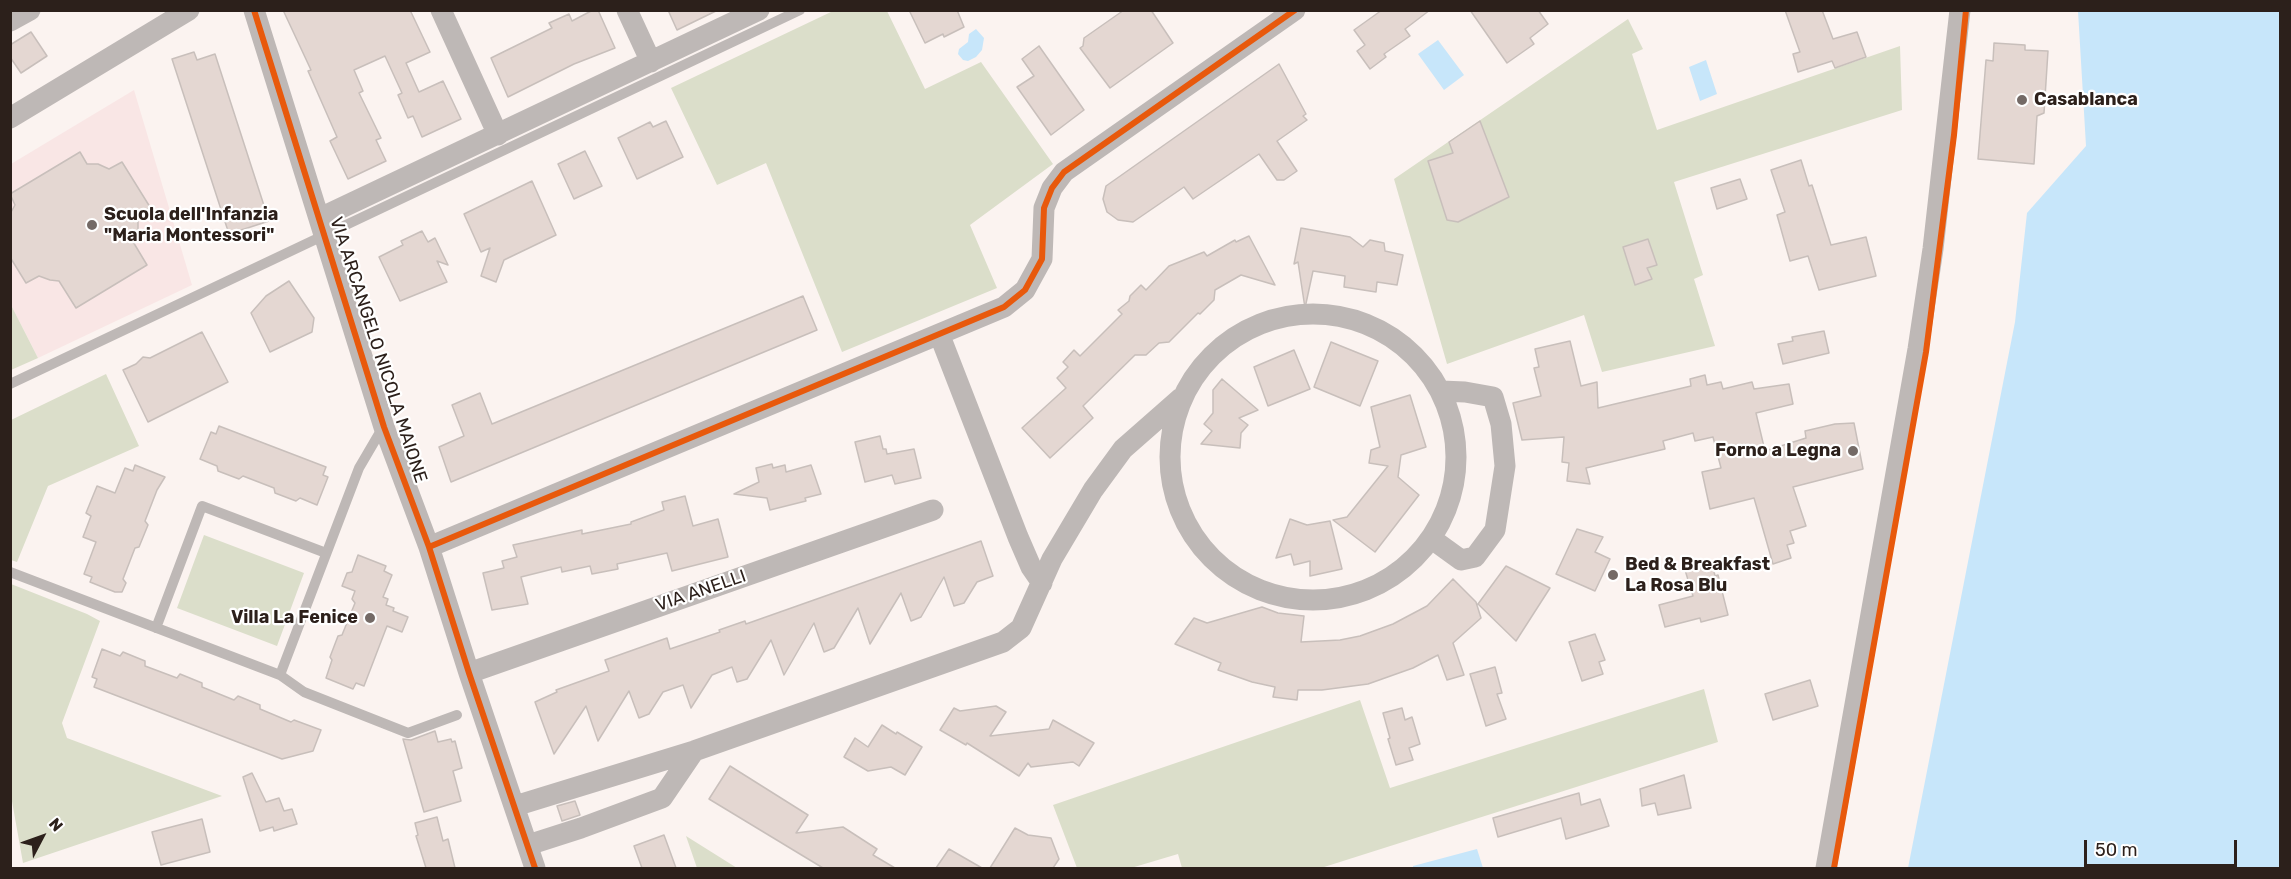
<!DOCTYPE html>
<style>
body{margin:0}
#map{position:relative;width:2291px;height:879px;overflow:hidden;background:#fbf3f0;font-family:Rubik,sans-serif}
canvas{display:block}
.frame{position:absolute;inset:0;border:12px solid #2c201b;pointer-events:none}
.north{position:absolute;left:12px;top:807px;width:60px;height:60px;-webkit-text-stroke:4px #fff;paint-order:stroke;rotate:49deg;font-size:16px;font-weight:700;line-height:24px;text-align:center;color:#2c201b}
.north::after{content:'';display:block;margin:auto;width:21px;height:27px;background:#2c201b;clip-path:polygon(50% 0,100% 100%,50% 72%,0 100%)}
.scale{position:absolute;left:2084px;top:840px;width:153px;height:27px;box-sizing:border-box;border:3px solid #2c201b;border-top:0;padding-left:8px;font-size:18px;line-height:21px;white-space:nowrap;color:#2c201b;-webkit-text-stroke:4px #fff;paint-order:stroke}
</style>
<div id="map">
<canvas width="2291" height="879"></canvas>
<div class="frame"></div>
<div class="north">N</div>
<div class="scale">50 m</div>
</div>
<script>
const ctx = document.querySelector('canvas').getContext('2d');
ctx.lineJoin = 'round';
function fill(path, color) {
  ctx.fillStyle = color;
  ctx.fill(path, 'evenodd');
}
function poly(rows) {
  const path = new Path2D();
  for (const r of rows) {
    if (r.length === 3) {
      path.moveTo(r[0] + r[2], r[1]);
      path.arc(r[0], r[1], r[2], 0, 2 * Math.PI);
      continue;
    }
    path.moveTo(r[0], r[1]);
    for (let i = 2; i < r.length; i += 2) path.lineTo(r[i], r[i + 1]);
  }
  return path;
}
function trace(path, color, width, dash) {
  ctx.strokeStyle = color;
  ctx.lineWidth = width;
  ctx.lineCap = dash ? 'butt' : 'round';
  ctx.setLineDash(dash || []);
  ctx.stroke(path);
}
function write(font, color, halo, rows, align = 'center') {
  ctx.font = font + ' Rubik,sans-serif';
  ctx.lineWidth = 4.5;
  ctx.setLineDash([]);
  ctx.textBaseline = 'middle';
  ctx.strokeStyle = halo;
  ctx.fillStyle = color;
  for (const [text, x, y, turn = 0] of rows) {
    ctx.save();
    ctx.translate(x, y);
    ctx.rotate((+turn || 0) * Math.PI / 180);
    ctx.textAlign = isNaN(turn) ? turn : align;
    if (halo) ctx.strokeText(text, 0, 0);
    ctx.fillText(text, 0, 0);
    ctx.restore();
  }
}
fill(poly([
 [134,90,192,285,38,358,11,305,11,164]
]), '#f9e6e5');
fill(poly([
 [833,11,887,11,925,89,981,62,1053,164,970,225,997,288,842,352,766,163,717,185,671,88],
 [1628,19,1643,49,1632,54,1657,130,1900,46,1902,110,1674,182,1703,275,1694,279,1715,346,1602,372,1584,315,1447,364,1394,179],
 [11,305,38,358,11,370,10,370],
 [106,374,139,446,48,486,17,562,11,560,11,420],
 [204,535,304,573,277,646,177,608],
 [11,584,87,614,100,621,62,723,67,738,222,796,23,863,10,790],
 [1704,689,1718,742,1321,868,1182,868,1178,854,1131,868,1077,868,1053,805,1360,700,1390,788],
 [686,836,737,868,697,868]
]), '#dbdeca');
fill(poly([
 [2078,11,2280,11,2280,868,1908,868,2015,322,2027,213,2086,146],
 [976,29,984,38,982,50,976,57,968,61,963,60,958,54,959,49,968,42,969,34],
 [1438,40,1464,75,1444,90,1418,54],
 [1706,60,1717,94,1700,101,1689,67],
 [1477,849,1483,868,1413,868,1413,866]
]), '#c7e6fa');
const building = poly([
 [283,10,410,10,430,52,406,63,419,92,443,81,461,119,422,137,413,116,408,118,398,95,402,93,385,56,354,70,363,91,359,93,381,138,376,140,386,161,348,179,330,141,337,137,308,71,311,70,283,10],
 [593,10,598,10,615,48,574,64,508,97,491,58,552,28,549,23,569,14,572,21,593,10],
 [668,10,718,10,677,30,668,10],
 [909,10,957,10,964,27,944,37,943,34,925,43,909,10],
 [1124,10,1151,10,1173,43,1110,88,1080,48,1083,46,1084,38,1124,10],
 [1382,10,1430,10,1405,29,1410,36,1384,54,1386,57,1370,69,1357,51,1365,45,1354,30,1382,10],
 [1470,10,1538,10,1548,24,1530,38,1534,44,1507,63,1470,10],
 [1785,10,1822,10,1833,39,1857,32,1866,57,1835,68,1832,61,1798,72,1793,54,1800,52,1785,10],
 [31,32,47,56,21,73,10,57,10,45,31,32],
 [1994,43,2025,45,2025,50,2048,51,2044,113,2037,116,2034,164,1978,159,1986,60,1993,61,1994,43],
 [1039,46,1084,110,1051,135,1017,87,1034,76,1022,59,1039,46],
 [194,52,197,60,215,54,269,221,229,234,172,59,194,52],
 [1279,64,1306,114,1303,116,1307,120,1277,141,1297,171,1284,180,1277,180,1259,154,1193,199,1184,187,1133,222,1118,220,1107,212,1103,199,1106,186,1279,64],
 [666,121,683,157,637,179,618,138,650,122,653,127,666,121],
 [1480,121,1509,197,1458,222,1447,220,1428,161,1453,153,1449,142,1480,121],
 [585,151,602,186,574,199,558,164,585,151],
 [80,152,87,164,98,164,109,169,122,162,150,207,138,215,138,229,132,240,147,265,76,308,59,281,50,280,39,276,26,283,10,257,10,214,15,205,10,194,80,152],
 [1801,160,1809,186,1812,185,1831,245,1866,237,1876,276,1819,290,1808,256,1790,261,1777,215,1785,212,1771,170,1801,160],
 [1740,179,1747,199,1717,209,1711,188,1740,179],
 [532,181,556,235,504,260,496,282,481,276,490,248,481,252,464,214,532,181],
 [1301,228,1350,237,1363,247,1370,240,1384,243,1385,251,1403,255,1397,285,1377,282,1376,292,1344,287,1345,276,1313,271,1305,308,1298,262,1294,264,1301,228],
 [422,231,428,242,435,238,448,265,437,261,447,282,400,301,379,257,403,245,401,241,422,231],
 [1249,236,1275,285,1241,275,1215,290,1214,300,1200,314,1198,313,1169,342,1159,343,1146,355,1135,355,1083,406,1093,418,1050,458,1022,428,1066,388,1057,378,1068,367,1063,362,1074,350,1080,356,1122,314,1118,310,1129,301,1130,296,1141,285,1146,290,1169,266,1204,252,1207,256,1235,240,1236,242,1249,236],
 [1648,239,1657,265,1647,268,1652,279,1635,285,1623,247,1648,239],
 [289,281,314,318,312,332,270,352,251,313,266,296,289,281],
 [803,296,817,330,451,482,439,447,464,436,452,405,480,393,492,424,803,296],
 [1824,331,1829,353,1783,364,1778,344,1793,341,1792,337,1824,331],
 [202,332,228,382,148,422,123,370,136,364,143,357,150,358,202,332],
 [1570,341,1581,386,1597,382,1598,408,1691,386,1690,379,1705,375,1707,385,1721,382,1723,389,1752,382,1754,389,1789,384,1793,404,1756,413,1765,451,1806,438,1805,431,1835,424,1854,423,1863,469,1793,487,1806,526,1790,531,1794,543,1787,545,1791,558,1773,564,1754,498,1710,509,1702,472,1721,468,1713,437,1695,441,1693,433,1663,441,1665,449,1586,468,1590,484,1567,481,1569,463,1562,462,1564,437,1522,440,1513,403,1541,396,1534,368,1539,367,1535,349,1570,341],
 [1331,342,1378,361,1360,406,1314,387,1331,342],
 [1294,350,1310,389,1268,406,1254,367,1294,350],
 [1222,379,1258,410,1239,418,1248,425,1241,433,1240,448,1201,444,1212,431,1204,424,1213,413,1213,390,1222,379],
 [1410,395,1426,447,1401,455,1398,477,1419,495,1375,552,1333,520,1347,517,1388,466,1369,463,1371,450,1380,447,1371,407,1410,395],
 [219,426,326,467,323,475,328,477,317,505,300,498,296,501,275,493,274,488,243,476,239,479,218,471,217,466,200,459,211,432,216,434,219,426],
 [880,436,883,449,886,449,887,454,914,449,921,478,895,484,892,475,865,482,855,442,880,436],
 [772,464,773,468,785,465,786,472,811,465,821,494,805,498,806,501,770,510,767,498,734,494,759,482,756,468,772,464],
 [135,465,165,477,157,490,145,521,148,525,139,547,135,548,123,579,126,583,122,592,115,592,90,582,92,577,84,574,96,542,83,537,91,516,86,513,97,486,115,493,125,468,133,471,135,465],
 [685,496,693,526,718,519,728,557,672,571,667,553,617,564,618,569,592,574,590,566,562,572,561,567,521,577,528,604,492,610,483,573,504,568,502,561,517,557,513,545,582,530,582,534,631,524,631,522,664,510,662,502,685,496],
 [1290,519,1307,525,1330,521,1342,569,1310,576,1310,561,1294,565,1291,554,1276,558,1290,519],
 [1577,529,1603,537,1595,552,1610,559,1595,591,1556,574,1577,529],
 [981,541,993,576,977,582,964,603,954,606,944,577,921,617,911,621,901,593,870,644,858,608,834,648,824,652,814,623,784,675,771,640,747,679,737,682,732,667,712,675,691,708,683,685,663,692,649,714,639,718,629,691,598,741,586,706,554,754,535,702,557,692,556,690,609,671,605,660,667,638,670,649,720,632,719,630,745,621,746,624,981,541],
 [358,555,386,566,384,571,392,575,383,597,388,599,386,605,394,608,393,611,408,617,402,632,387,626,364,686,356,683,353,689,326,678,332,660,330,657,338,636,342,635,355,603,352,599,355,591,342,586,347,573,352,572,358,555],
 [1712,562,1715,576,1718,575,1728,615,1701,622,1700,618,1665,627,1659,605,1693,596,1685,570,1712,562],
 [1506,566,1550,588,1516,641,1478,604,1506,566],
 [1453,579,1476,602,1481,618,1453,643,1464,675,1447,680,1438,655,1413,668,1368,684,1322,690,1298,690,1297,700,1273,697,1275,687,1252,682,1218,670,1221,663,1175,644,1194,618,1207,623,1262,607,1278,613,1304,616,1301,642,1340,640,1360,636,1393,624,1427,606,1453,579],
 [1595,634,1605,660,1599,662,1603,674,1582,681,1569,642,1595,634],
 [102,649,120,656,123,652,145,661,145,666,177,678,180,674,202,683,202,687,234,700,238,696,260,705,260,709,291,722,294,720,321,730,313,751,282,759,94,687,97,679,92,677,102,649],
 [1495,667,1502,693,1497,694,1506,719,1486,726,1470,674,1495,667],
 [1810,680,1818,706,1773,720,1765,694,1810,680],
 [996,706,1006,712,990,736,1049,729,1053,720,1094,743,1079,766,1073,762,1031,767,1028,763,1019,776,967,743,966,745,940,730,954,708,960,711,996,706],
 [1402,708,1405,720,1412,717,1420,744,1409,748,1413,760,1396,765,1388,739,1390,738,1383,713,1402,708],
 [882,725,896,734,897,732,922,747,905,775,891,767,868,771,844,757,855,738,868,747,882,725],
 [435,731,438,742,451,739,452,742,455,741,462,768,453,771,461,801,424,812,403,739,411,740,435,731],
 [730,766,808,815,796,833,843,827,877,849,873,855,895,868,823,868,709,799,730,766],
 [252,773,266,802,279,798,284,811,292,809,297,824,274,831,273,827,260,831,243,777,252,773],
 [1684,775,1691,808,1658,815,1655,803,1642,806,1640,789,1684,775],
 [1579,793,1581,805,1600,799,1609,826,1566,839,1561,818,1498,837,1493,818,1579,793],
 [575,801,580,815,562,821,557,806,575,801],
 [437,817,443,841,448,839,455,868,426,868,416,836,418,835,415,823,437,817],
 [202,819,210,852,161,865,152,832,202,819],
 [1015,828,1028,835,1051,838,1059,859,1053,868,990,868,1015,828],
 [664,835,676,868,642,868,634,846,664,835],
 [949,849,982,868,936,868,949,849]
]);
fill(building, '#e4d7d2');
trace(building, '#c8bfbb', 1.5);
trace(poly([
 [10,384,800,10],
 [10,572,280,675,304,692,408,733,457,715],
 [156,628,202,506,326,553],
 [280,675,359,468,383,427]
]), '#beb8b6', 10);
trace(poly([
 [254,10,384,427,429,547,469,673,535,868],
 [441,10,498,135],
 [627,10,651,62],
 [10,21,30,10],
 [10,118,189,10],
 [320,218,759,10],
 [1313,457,143],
 [940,336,1018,537,1031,567,1042,583],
 [1432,539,1461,560,1475,557,1495,530,1505,466,1501,424,1493,397,1465,392,1441,391],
 [429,547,1004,307,1025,290,1042,259,1044,208,1052,188,1064,172,1295,10],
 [469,673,933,510],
 [515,806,694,751,1003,642,1021,628,1052,559,1093,490,1123,449,1181,398],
 [528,845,581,828,662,798,694,751],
 [1826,868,1918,349,1933,249,1960,10]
]), '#beb8b6', 21);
trace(poly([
 [254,10,384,427,429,547,469,673,535,868],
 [429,547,1004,307,1025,290,1042,259,1044,208,1052,188,1064,172,1295,10],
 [1834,868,1926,352,1954,135,1966,10]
]), '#e8590c', 6);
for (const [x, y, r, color] of [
 [2022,100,6,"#746a66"],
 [92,225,6,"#746a66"],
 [1853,451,6,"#746a66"],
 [1613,575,6,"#746a66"],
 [370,618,6,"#746a66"]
]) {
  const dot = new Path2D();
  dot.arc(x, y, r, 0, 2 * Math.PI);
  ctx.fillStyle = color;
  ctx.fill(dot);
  trace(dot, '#fff', 2);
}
write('bold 18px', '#2c201b', '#fff', [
 ["Casablanca",2034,100],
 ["Scuola dell'Infanzia",104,215],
 ["\"Maria Montessori\"",104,236],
 ["Forno a Legna",1841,451,"right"],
 ["Bed & Breakfast",1625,565],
 ["La Rosa Blu",1625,586],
 ["Villa La Fenice",358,618,"right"]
], 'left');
write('18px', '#2c201b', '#fff', [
 ["VIA ARCANGELO NICOLA MAIONE",378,350,72],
 ["VIA ANELLI",701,591,-19]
]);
</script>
